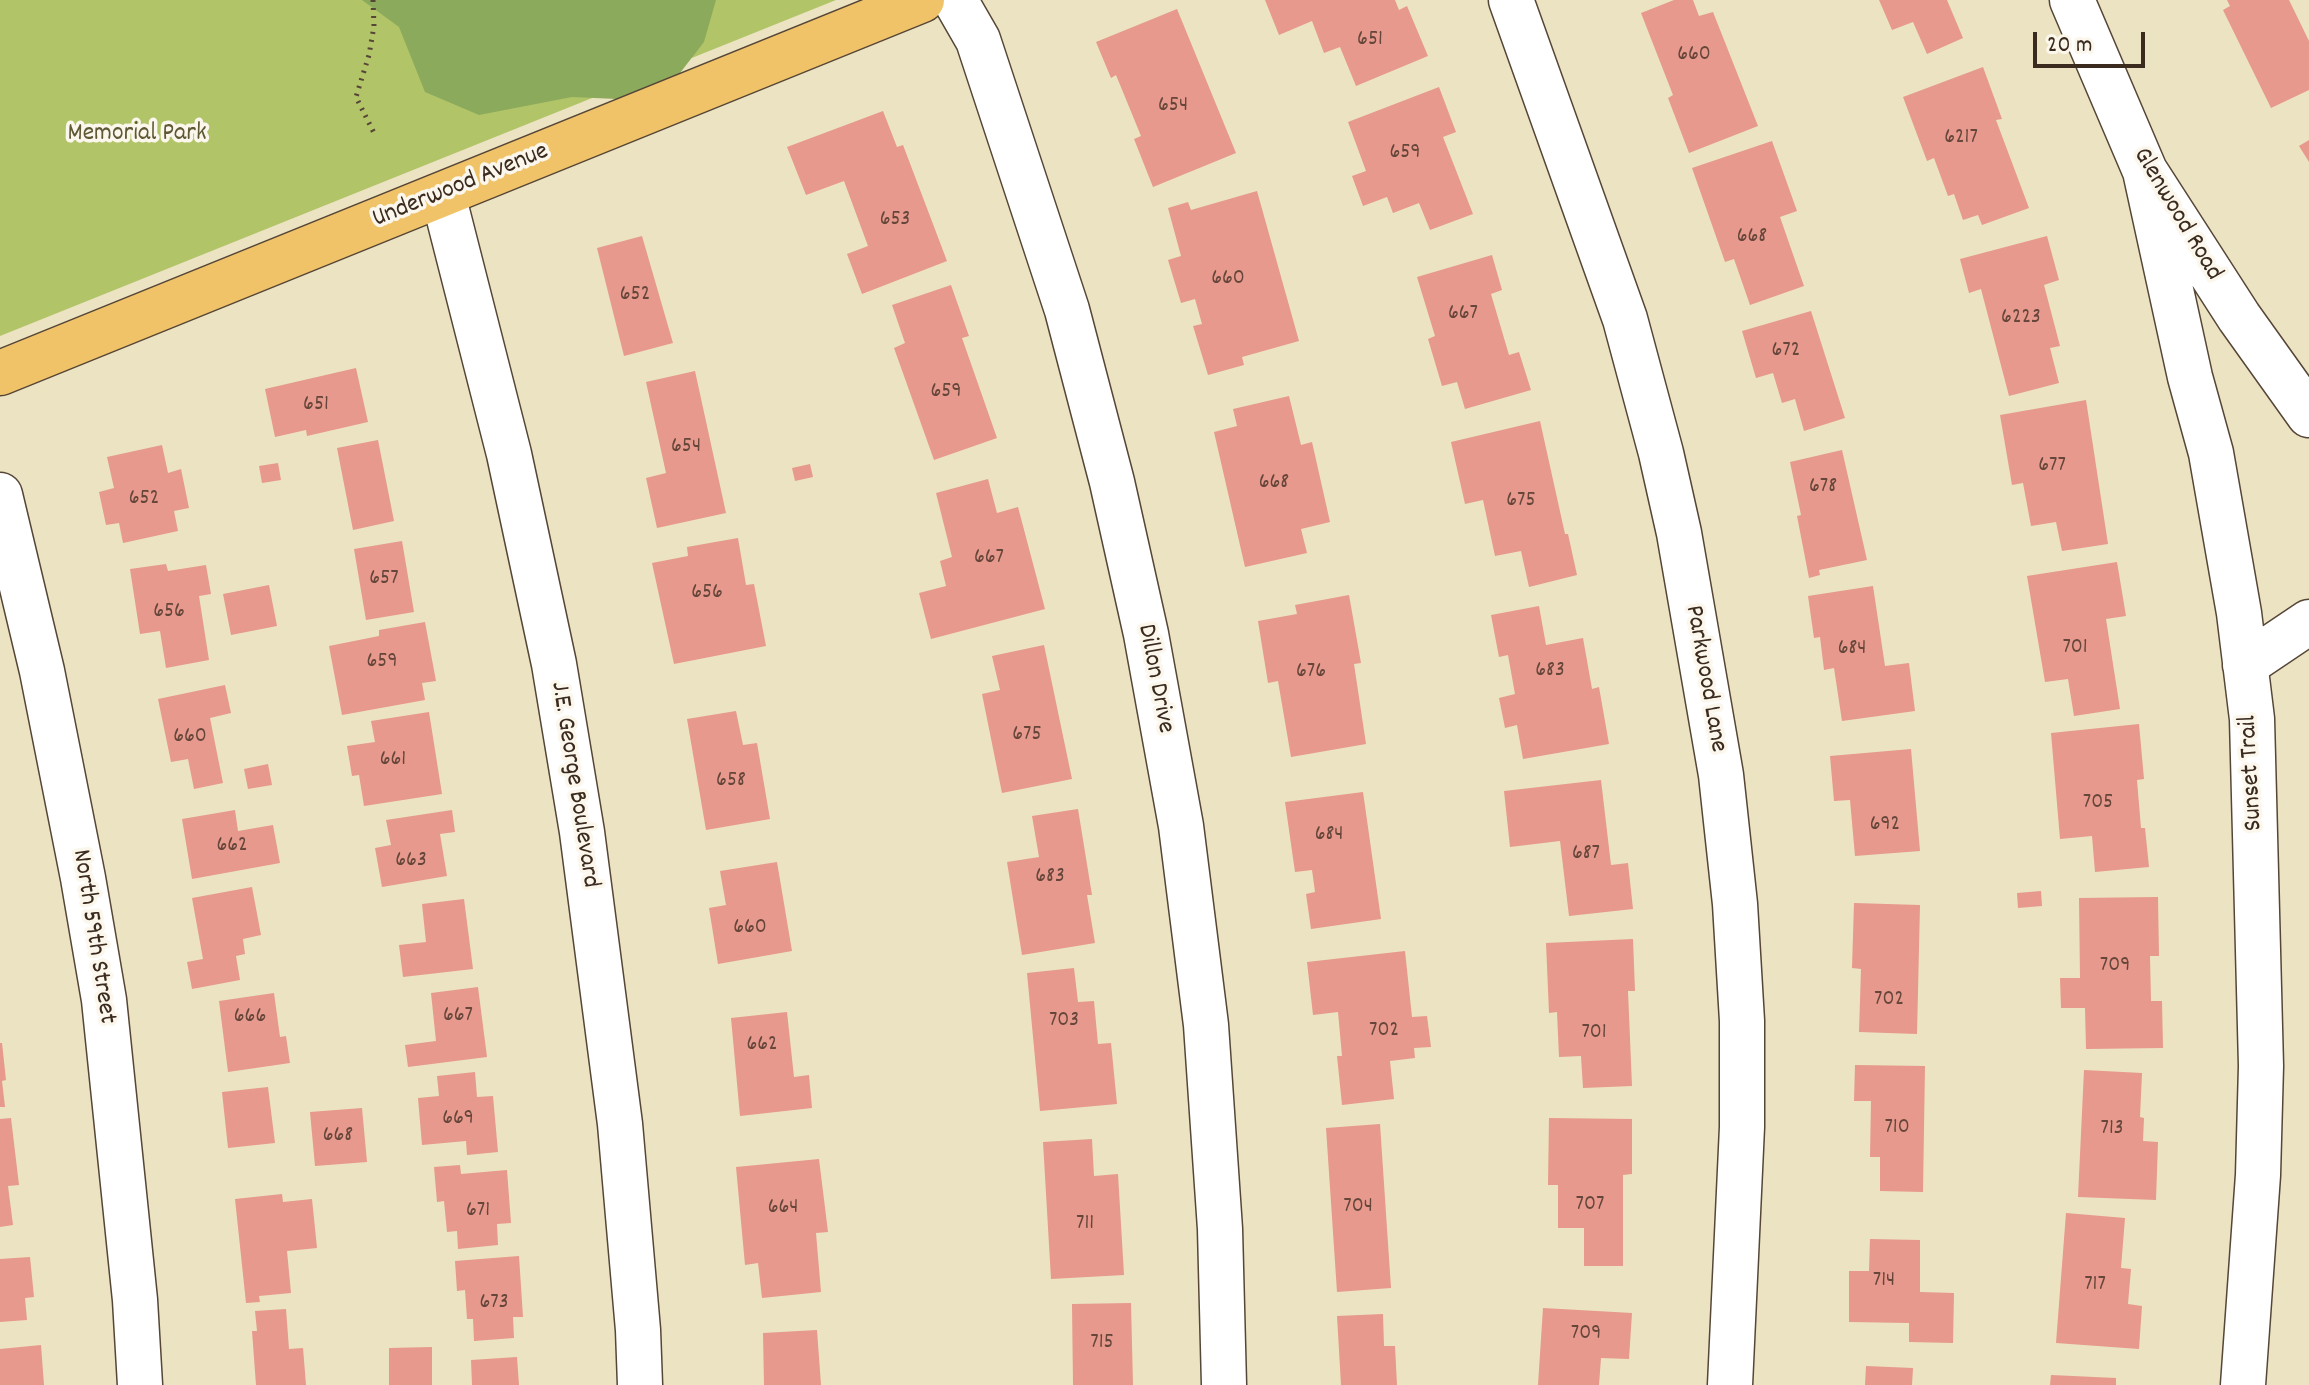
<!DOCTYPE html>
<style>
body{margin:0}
#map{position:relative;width:2309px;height:1385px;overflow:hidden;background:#ece3c2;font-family:Dekko,sans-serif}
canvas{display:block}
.scale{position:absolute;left:2033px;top:32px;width:112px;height:36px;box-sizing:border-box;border:4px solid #3b2a1e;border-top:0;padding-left:10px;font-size:24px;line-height:28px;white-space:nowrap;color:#3b2a1e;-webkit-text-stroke:6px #fbf7ec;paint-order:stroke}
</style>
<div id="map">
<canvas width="2309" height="1385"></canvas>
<div class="scale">20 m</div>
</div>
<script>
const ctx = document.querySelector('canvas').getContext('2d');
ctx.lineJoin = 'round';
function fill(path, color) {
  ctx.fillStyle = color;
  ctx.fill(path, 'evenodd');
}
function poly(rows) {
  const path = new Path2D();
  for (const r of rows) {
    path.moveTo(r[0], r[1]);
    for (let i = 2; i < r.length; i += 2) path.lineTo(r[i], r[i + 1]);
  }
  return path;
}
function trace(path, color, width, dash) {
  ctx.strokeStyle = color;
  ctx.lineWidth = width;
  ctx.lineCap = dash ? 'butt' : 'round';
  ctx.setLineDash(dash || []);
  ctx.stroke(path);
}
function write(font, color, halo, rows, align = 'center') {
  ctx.font = font + ' Dekko,sans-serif';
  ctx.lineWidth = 7;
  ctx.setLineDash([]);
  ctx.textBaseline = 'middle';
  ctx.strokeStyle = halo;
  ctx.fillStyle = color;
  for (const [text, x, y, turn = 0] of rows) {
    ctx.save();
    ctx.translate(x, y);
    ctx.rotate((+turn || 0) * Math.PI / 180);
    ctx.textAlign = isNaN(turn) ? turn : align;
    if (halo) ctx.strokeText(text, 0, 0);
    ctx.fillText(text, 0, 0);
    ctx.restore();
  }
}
fill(poly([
 [0,0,836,0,0,336]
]), '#b1c468');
fill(poly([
 [362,0,716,0,704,42,680,73,651,88,617,99,572,97,479,115,425,92,399,27]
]), '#8caa5c');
fill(poly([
 [1265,0,1395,0,1399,10,1407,6,1428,56,1356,86,1340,47,1324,53,1312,21,1279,35],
 [1674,0,1693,0,1699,16,1713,12,1758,126,1689,153,1668,98,1673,95,1641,13],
 [1879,0,1947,0,1963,38,1927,54,1913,22,1892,30],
 [2227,0,2289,0,2309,41,2309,90,2271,108,2223,10,2230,6],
 [1177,9,1236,153,1153,187,1134,139,1141,136,1116,75,1111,78,1096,42],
 [1983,67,2002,119,1996,120,2029,208,1982,225,1978,215,1963,220,1954,194,1948,196,1934,158,1927,161,1903,97],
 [1439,87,1456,132,1443,137,1473,214,1430,230,1419,203,1393,213,1387,197,1363,206,1352,176,1366,171,1348,122],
 [883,111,897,147,903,145,947,261,862,294,847,254,868,246,844,181,806,195,787,147],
 [2309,140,2309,162,2299,146],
 [1772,141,1797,211,1780,217,1804,286,1750,305,1734,259,1725,262,1692,168],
 [1257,191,1299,341,1242,357,1244,365,1208,375,1193,326,1202,324,1195,299,1181,303,1168,260,1181,256,1168,208,1188,202,1191,210],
 [642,236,673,343,624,356,597,248],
 [2047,236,2059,280,2044,285,2060,346,2050,348,2059,383,2009,396,1981,289,1969,293,1960,259],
 [1492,255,1502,290,1491,294,1509,355,1519,352,1531,390,1465,409,1457,382,1442,386,1428,339,1435,336,1417,277],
 [951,285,969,336,962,338,997,438,934,460,894,348,905,343,892,305],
 [1811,311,1845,418,1804,431,1795,399,1782,403,1773,373,1756,378,1742,331],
 [356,368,368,422,307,436,306,430,275,437,265,389],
 [695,371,726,513,657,528,646,478,666,473,646,382],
 [1289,396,1301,445,1312,442,1330,522,1301,529,1307,553,1245,567,1214,432,1237,426,1233,409],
 [2086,400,2108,544,2062,551,2056,522,2031,526,2023,483,2012,485,2000,415],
 [1540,421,1565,534,1568,534,1577,575,1529,587,1521,551,1495,556,1483,500,1465,504,1451,442],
 [378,440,394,521,353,530,337,448],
 [162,445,168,473,181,469,189,508,174,511,178,531,123,543,119,523,106,525,99,492,114,488,107,457],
 [1842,450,1867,560,1819,570,1820,575,1809,578,1797,516,1801,515,1790,462],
 [278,463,281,480,262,483,259,466],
 [810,464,813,477,795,481,792,468],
 [988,479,997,513,1018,507,1045,609,931,639,919,593,946,586,940,561,952,557,936,493],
 [738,538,746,585,754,584,766,646,674,664,652,563,688,556,687,547],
 [402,541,414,612,366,620,354,549],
 [2117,562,2126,616,2106,619,2120,709,2074,716,2068,679,2045,682,2027,576],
 [166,564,168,571,206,565,211,594,199,596,209,660,166,668,160,631,140,634,130,569],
 [269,585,277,626,231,635,223,594],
 [1873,586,1885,666,1909,663,1915,711,1842,721,1834,668,1824,670,1820,637,1814,638,1808,596],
 [1349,595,1361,663,1354,664,1366,744,1291,757,1278,681,1268,683,1258,621,1297,614,1295,605],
 [1539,606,1546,645,1583,638,1592,689,1599,687,1609,744,1523,759,1517,725,1505,728,1499,698,1515,694,1508,655,1499,657,1491,615],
 [425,622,436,681,422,683,425,700,342,715,329,646,379,636,379,630],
 [1044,645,1072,779,1002,793,982,694,1000,690,992,656],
 [225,685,231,713,210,718,223,783,194,789,188,759,171,762,158,699],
 [736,711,743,745,757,743,770,819,706,830,687,719],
 [429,712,442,794,364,806,359,775,352,776,347,746,375,742,371,721],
 [2139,724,2144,779,2137,780,2141,828,2145,828,2149,867,2095,872,2092,836,2060,839,2051,733],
 [1911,749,1920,851,1855,856,1850,800,1834,801,1830,756],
 [268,764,272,785,248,789,244,769],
 [1601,780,1611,865,1628,863,1633,909,1569,916,1560,841,1510,847,1504,791],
 [1363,792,1381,919,1311,929,1306,894,1315,892,1312,870,1295,872,1285,802],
 [1078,809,1092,895,1087,895,1095,943,1022,955,1007,862,1039,857,1032,816],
 [235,810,238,831,273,825,280,863,192,879,182,819],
 [452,810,455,832,440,834,447,876,382,887,375,848,391,845,386,820],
 [777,862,792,951,718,964,709,908,726,905,720,871],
 [252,887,261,935,243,939,245,954,236,956,240,980,192,989,187,962,203,959,192,898],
 [2041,891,2042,906,2018,908,2017,893],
 [2158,897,2159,956,2150,956,2151,1001,2162,1001,2163,1048,2086,1049,2085,1008,2061,1008,2060,978,2080,978,2079,898],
 [464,899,473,969,403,977,399,945,426,942,422,904],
 [1854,903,1920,905,1917,1034,1859,1032,1861,969,1852,968],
 [1633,939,1635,991,1628,991,1632,1086,1583,1088,1581,1056,1559,1057,1557,1012,1549,1013,1546,943],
 [1405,951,1412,1017,1427,1016,1431,1047,1414,1048,1415,1058,1390,1061,1394,1099,1342,1105,1337,1056,1342,1056,1338,1012,1313,1015,1307,962],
 [1074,968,1078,1002,1094,1001,1098,1044,1111,1043,1117,1104,1040,1111,1027,973],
 [478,987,487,1057,408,1067,405,1045,436,1041,431,993],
 [274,993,280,1037,286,1036,290,1063,228,1072,219,1001],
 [787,1012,794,1077,809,1075,812,1108,740,1116,731,1018],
 [0,1043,2,1043,6,1080,2,1081,5,1107,0,1107],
 [1855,1065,1925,1066,1923,1192,1880,1191,1880,1157,1870,1157,1871,1101,1854,1101],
 [2084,1070,2142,1073,2140,1117,2144,1118,2143,1141,2158,1142,2156,1200,2078,1197],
 [475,1072,477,1097,493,1096,498,1152,467,1155,466,1141,422,1145,418,1098,439,1096,437,1076],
 [268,1087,275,1143,228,1148,222,1092],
 [362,1108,367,1162,315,1166,310,1112],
 [11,1118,19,1185,8,1186,13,1225,0,1227,0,1119],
 [1549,1118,1632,1119,1632,1174,1623,1175,1623,1266,1584,1266,1584,1228,1558,1228,1558,1185,1548,1185],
 [1380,1124,1391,1288,1337,1292,1326,1128],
 [1092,1139,1094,1176,1118,1174,1124,1275,1051,1279,1043,1142],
 [819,1159,828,1232,816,1233,821,1292,762,1298,758,1263,745,1265,736,1167],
 [460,1165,461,1174,507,1170,511,1223,497,1224,498,1245,458,1249,457,1231,447,1232,444,1201,437,1202,434,1167],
 [282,1194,283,1202,312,1199,317,1248,287,1251,291,1293,259,1296,260,1302,246,1303,235,1199],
 [2066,1213,2125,1218,2121,1268,2131,1269,2128,1304,2142,1306,2139,1349,2056,1343],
 [1870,1239,1920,1240,1920,1292,1954,1293,1953,1343,1909,1342,1909,1323,1849,1322,1849,1271,1869,1271],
 [519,1256,523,1317,513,1317,514,1338,474,1341,473,1319,467,1319,465,1290,457,1291,455,1261],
 [30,1257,34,1297,25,1298,27,1320,0,1322,0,1259],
 [1131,1303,1133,1385,1073,1385,1072,1304],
 [1543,1308,1632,1313,1629,1359,1601,1358,1599,1385,1538,1385],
 [286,1309,289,1349,303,1348,306,1385,256,1385,252,1331,257,1331,255,1311],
 [1383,1314,1384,1346,1395,1346,1397,1385,1341,1385,1337,1316],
 [817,1330,821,1385,764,1385,763,1333],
 [41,1345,44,1385,0,1385,0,1349],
 [432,1347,432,1385,389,1385,389,1348],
 [517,1357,519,1385,472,1385,471,1360],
 [1866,1366,1913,1368,1912,1385,1865,1385],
 [2051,1375,2116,1378,2116,1385,2050,1385]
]), '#e6998c');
const minor = poly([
 [955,0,978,40,1067,310,1112,482,1146,634,1181,826,1206,1025,1220,1229,1224,1385],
 [1511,0,1625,319,1661,453,1679,533,1721,775,1735,904,1742,1021,1742,1127,1730,1385],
 [2072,0,2145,171,2239,317,2309,415],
 [2145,171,2190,377,2211,453,2239,613,2252,719,2261,1066,2258,1175,2243,1385],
 [443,195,509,454,554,664,582,832,620,1124,638,1330,640,1385],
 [0,495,42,671,83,878,104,1000,135,1300,140,1385],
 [2245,665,2309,622]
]);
const major = poly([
 [0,373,922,0]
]);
trace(minor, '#564637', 47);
trace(major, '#564637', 47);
trace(poly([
 [373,0,374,26,369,55,356,97,374,133]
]), '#564637', 5, [2, 6]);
trace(minor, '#fff', 44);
trace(major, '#f0c369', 44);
write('22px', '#66463a', null, [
 ["651",1370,41],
 ["660",1694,56],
 ["654",1173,107],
 ["6217",1961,139],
 ["659",1405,154],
 ["653",895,221],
 ["668",1752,238],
 ["660",1228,280],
 ["652",635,296],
 ["667",1463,315],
 ["6223",2021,319],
 ["672",1786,352],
 ["659",946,393],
 ["651",316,406],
 ["654",686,448],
 ["677",2052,467],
 ["668",1274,484],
 ["678",1823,488],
 ["652",144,500],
 ["675",1521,502],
 ["667",989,559],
 ["657",384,580],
 ["656",707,594],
 ["656",169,613],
 ["701",2075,649],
 ["684",1852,650],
 ["659",382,663],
 ["683",1550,672],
 ["676",1311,673],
 ["675",1027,736],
 ["660",190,738],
 ["661",393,761],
 ["658",731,782],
 ["705",2098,804],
 ["692",1885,826],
 ["684",1329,836],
 ["662",232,847],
 ["687",1586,855],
 ["663",411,862],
 ["683",1050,878],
 ["660",750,929],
 ["709",2115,967],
 ["702",1889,1001],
 ["667",458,1017],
 ["666",250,1018],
 ["703",1064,1022],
 ["702",1384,1032],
 ["701",1594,1034],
 ["662",762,1046],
 ["669",458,1120],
 ["710",1897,1129],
 ["713",2112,1130],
 ["668",338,1137],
 ["707",1590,1206],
 ["704",1358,1208],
 ["664",783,1209],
 ["671",478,1212],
 ["711",1085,1225],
 ["714",1884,1282],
 ["717",2095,1286],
 ["673",494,1304],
 ["709",1586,1335],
 ["715",1102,1344]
]);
write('26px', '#5e5834', '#fbf7ec', [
 ["Memorial Park",137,135]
]);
write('26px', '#3b2a1e', '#fbf7ec', [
 ["Underwood Avenue",461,187,-22],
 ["Glenwood Road",2176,215,59],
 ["Dillon Drive",1154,679,79],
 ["Parkwood Lane",1704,679,80],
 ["Sunset Trail",2253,773,-93],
 ["J.E. George Boulevard",573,785,81],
 ["North 59th Street",92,937,81]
]);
</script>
